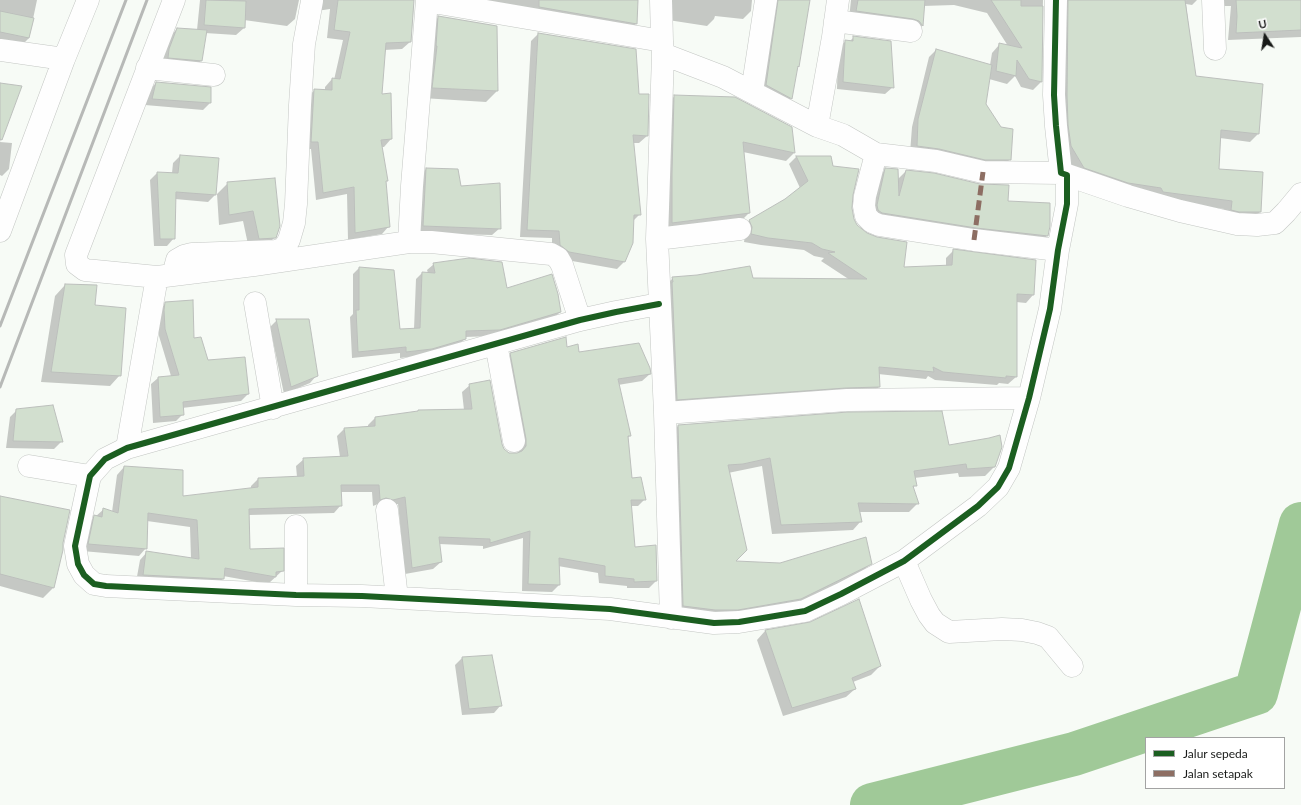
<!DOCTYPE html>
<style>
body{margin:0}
#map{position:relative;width:1301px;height:805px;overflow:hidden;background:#f7fbf6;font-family:Lato,sans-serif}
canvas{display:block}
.legend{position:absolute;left:1145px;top:737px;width:140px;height:52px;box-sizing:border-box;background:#fff;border:1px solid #a3a3a3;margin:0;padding:5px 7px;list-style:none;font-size:12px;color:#181a18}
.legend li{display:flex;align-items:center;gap:8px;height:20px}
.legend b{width:20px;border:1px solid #a3a3a3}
.north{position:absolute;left:1245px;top:16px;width:40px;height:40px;-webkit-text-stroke:3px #fff;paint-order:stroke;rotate:348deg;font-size:11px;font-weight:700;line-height:16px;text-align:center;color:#181a18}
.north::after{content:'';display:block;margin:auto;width:14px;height:18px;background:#181a18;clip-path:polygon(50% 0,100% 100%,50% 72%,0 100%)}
</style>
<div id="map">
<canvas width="1301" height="805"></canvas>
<ul class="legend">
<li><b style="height:5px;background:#1b5e20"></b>Jalur sepeda</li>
<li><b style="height:5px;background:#8d6e63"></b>Jalan setapak</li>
</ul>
<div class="north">U</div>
</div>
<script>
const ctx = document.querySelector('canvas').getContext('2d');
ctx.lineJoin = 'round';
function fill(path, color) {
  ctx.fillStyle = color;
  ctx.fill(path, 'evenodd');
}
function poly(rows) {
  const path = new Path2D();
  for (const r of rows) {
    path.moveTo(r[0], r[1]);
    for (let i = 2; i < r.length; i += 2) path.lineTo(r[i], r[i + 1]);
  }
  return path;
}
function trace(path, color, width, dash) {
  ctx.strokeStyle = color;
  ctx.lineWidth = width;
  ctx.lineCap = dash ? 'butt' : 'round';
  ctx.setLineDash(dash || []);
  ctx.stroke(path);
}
fill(poly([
 [0,0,37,0,29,38,22,45,0,40],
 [200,0,299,0,295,19,287,26,244,20,244,28,236,35,205,33,201,61,194,68,161,64,170,36,177,29,197,30],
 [313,0,408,0,410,42,402,49,384,50,381,95,391,139,384,147,381,147,387,180,385,183,389,226,382,234,348,240,347,194,316,200,311,149,304,149,307,97,315,90,325,90,325,87,332,79,334,80,343,40,327,38,330,9,317,11],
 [445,0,637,0,636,24,628,31],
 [666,0,752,0,751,11,743,19,715,16,714,19,707,26,668,20],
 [769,0,810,0,808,4,798,66,797,68,791,98,784,105,759,92],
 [851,0,1043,0,1041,82,1033,90,1021,87,1015,76,1007,84,989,79,985,105,1010,159,1003,167,910,153,912,127,929,57,936,50,990,65,992,53,999,45,1008,46,987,13,954,5,923,6,922,26,914,33,849,19],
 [1057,0,1197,0,1192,5,1186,4,1195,77,1258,134,1250,142,1220,138,1218,170,1260,212,1252,220,1223,218,1224,209,1155,200,1076,175,1063,154],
 [1215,0,1301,0,1301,37,1228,40,1231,6,1217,6],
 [439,17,496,26,497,91,486,102,422,98,428,27],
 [538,34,638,95,647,136,639,143,632,143,640,214,633,221,625,261,617,269,561,259,552,252,552,238,520,237,531,41],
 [854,37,893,87,885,94,837,89,838,48,846,41,850,41],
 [156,83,210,103,203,110,145,105,149,90],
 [0,84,21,87,0,142,12,143,9,169,2,176,0,175],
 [675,96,794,153,786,161,743,152,749,213,741,221,664,231,666,104],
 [180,156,215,195,208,202,175,199,174,238,167,246,154,246,150,180,157,173,172,173,173,163],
 [796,157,830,157,833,166,852,195,851,208,853,219,856,225,902,268,946,266,946,258,954,250,1035,261,1033,295,1026,303,1016,302,1016,377,1008,384,999,383,997,385,935,380,928,376,926,379,878,374,879,387,872,394,670,407,665,286,673,278,850,280,821,261,824,258,814,256,804,250,761,245,744,242,745,235,742,229,749,221,785,200,800,188,789,164],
 [426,169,461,187,500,228,492,235,417,233,419,176],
 [886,169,897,180,906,171,1007,202,1047,236,1040,243,871,217,879,176],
 [274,179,275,237,264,248,249,249,243,221,219,225,217,194,228,183],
 [434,264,506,289,560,312,554,318,493,336,465,337,465,339,458,345,425,355,400,358,400,353,352,358,350,317,353,314,353,274,359,268,399,330,414,329,416,279,422,273,428,273,427,270],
 [65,285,120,375,110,386,41,382,55,296],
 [166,303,193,339,207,361,248,394,241,401,182,408,183,414,176,421,153,423,151,384,158,378,171,376,159,336,158,317,159,310],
 [277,320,317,375,310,383,284,394,270,327],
 [566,348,578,353,650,374,642,381,618,385,630,436,627,438,631,479,645,499,638,506,631,506,634,548,656,581,649,588,627,588,627,586,599,583,598,573,558,566,559,585,552,592,522,591,523,538,483,549,483,546,439,544,441,562,433,569,405,574,398,504,386,506,378,504,373,506,372,492,341,492,341,505,334,513,249,515,250,550,282,571,268,584,223,576,223,579,216,586,136,582,140,560,147,552,191,559,190,527,147,521,146,548,139,556,82,551,87,524,104,509,112,512,117,475,124,467,182,497,251,489,251,486,258,479,297,477,296,466,304,459,340,457,337,436,344,429,368,427,368,425,375,418,417,413,464,410,462,392,470,385,503,449,509,454,519,453,519,447,504,361,511,354],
 [17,410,61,442,54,449,6,448,10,417],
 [678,426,948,446,994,467,985,476,959,477,958,473,914,478,916,485,912,488,917,504,909,512,859,512,861,521,853,530,772,534,762,466,728,473,734,562,780,564,871,563,862,572,791,607,728,618,675,615,669,434],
 [0,497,62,543,62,550,53,588,43,598,0,586],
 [810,623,880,666,871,675,853,682,855,689,846,697,783,716,757,640,765,631],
 [491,656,501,705,494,713,462,715,455,665,462,658]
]), '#0003');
trace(poly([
 [872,805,1074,754,1256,693,1301,524]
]), '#a0c998', 44);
const building = poly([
 [206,0,246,1,245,28,204,25,206,0],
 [338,0,414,0,411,42,386,43,382,94,391,93,392,139,381,140,388,181,386,181,390,227,355,233,354,187,323,193,318,142,311,142,314,89,332,90,332,78,340,79,350,32,334,30,338,0],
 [539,0,638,0,637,24,539,7,539,0],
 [778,0,810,0,799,67,798,66,792,99,766,85,778,0],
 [858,0,925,0,923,26,919,21,913,19,856,11,858,0],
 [991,0,1021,0,1021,6,1043,6,1042,82,1029,79,1017,60,1016,76,996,71,999,43,1022,48,991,0],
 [1068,0,1185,0,1196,76,1263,84,1259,134,1221,130,1219,169,1263,172,1261,212,1239,212,1231,210,1232,201,1163,192,1161,188,1128,183,1084,168,1071,146,1068,125,1067,95,1068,0],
 [1236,0,1301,0,1301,30,1236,33,1237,16,1236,0],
 [0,11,34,18,29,38,0,32,0,11],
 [438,16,497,26,498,91,432,88,437,46,436,46,438,16],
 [177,28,207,30,202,61,168,58,169,49,177,28],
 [538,33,636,49,639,94,649,94,648,136,633,135,641,215,634,215,633,243,625,262,569,252,560,245,559,231,527,230,538,33],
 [853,36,891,41,894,88,843,82,845,40,853,41,853,36],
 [936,49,992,65,986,104,1001,127,1013,129,1011,160,985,160,939,149,917,146,918,119,936,49],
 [156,82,211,87,211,103,152,99,156,82],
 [0,83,22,86,2,140,0,139,0,83],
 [674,95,735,97,792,127,795,153,743,142,750,213,672,223,672,173,674,95],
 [180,155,219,158,216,195,176,192,175,239,160,239,157,172,178,173,180,155],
 [796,156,831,156,833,166,859,169,853,195,852,208,854,219,857,225,867,233,877,237,907,242,904,267,952,265,953,249,1036,260,1034,295,1017,294,1017,377,1006,376,1006,378,943,372,933,367,934,372,879,367,880,387,846,388,677,400,672,282,673,282,672,277,697,275,750,266,753,278,867,279,828,253,835,252,822,249,812,243,768,238,751,234,752,227,749,220,785,199,808,181,796,156],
 [426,168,458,169,461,186,500,183,501,229,423,226,426,168],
 [885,168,898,169,899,196,906,170,934,173,980,184,1009,185,1008,201,1050,203,1050,226,1048,236,976,228,882,213,878,210,877,205,885,168],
 [275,178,280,226,276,238,259,239,253,211,229,215,227,182,275,178],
 [469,258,502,262,507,288,552,274,558,294,561,312,500,330,466,331,466,339,432,349,406,352,406,347,358,352,356,310,359,310,359,267,394,270,400,329,420,328,422,272,435,273,433,263,469,258],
 [65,284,97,285,95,305,126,308,121,376,51,372,65,284],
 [193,300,194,338,201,337,208,360,245,357,249,394,183,402,184,415,160,417,158,377,179,375,165,329,164,310,165,302,193,300],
 [276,319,309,319,318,376,291,387,276,319],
 [566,337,567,347,578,344,579,352,639,343,650,368,651,374,618,379,631,436,628,436,632,478,641,477,646,500,631,500,635,547,656,545,657,581,634,582,634,579,605,576,605,566,559,558,560,585,528,584,530,531,490,543,490,539,439,537,442,562,412,568,405,497,393,500,386,498,380,500,379,485,341,485,342,506,249,509,250,549,284,548,284,571,276,572,276,577,225,568,224,579,143,575,146,551,199,559,197,520,148,513,147,549,88,544,94,515,102,517,103,508,118,513,124,466,183,470,183,496,258,487,258,478,304,476,303,458,348,456,344,428,375,426,375,417,418,411,418,410,472,409,469,384,490,380,502,444,504,449,509,453,517,453,522,451,526,446,526,439,510,353,566,337],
 [53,405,63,442,13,441,16,409,53,405],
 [942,411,949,445,989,438,1000,435,1002,447,995,467,967,469,966,464,914,471,917,486,913,486,919,504,858,503,862,522,781,525,770,458,743,464,728,465,747,550,736,561,780,563,866,537,872,564,801,599,738,610,715,610,683,606,678,425,848,412,942,411],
 [0,496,70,510,63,543,63,550,54,588,0,574,0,496],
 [859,599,881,666,852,678,856,689,792,708,765,630,810,622,859,599],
 [492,655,502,706,469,709,462,657,492,655]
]);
fill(building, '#d2dfcf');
trace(building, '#bcbfbc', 1);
const minor = poly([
 [174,0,76,255,77,264,85,270,157,277,254,265,409,242,412,186,427,0],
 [661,0,662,41,663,54,657,239,665,413,671,618],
 [1213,0,1215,49],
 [427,1,662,41],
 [835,21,911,31],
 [0,50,64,59],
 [663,54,723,77,817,126,843,135,876,154,936,161,983,172,1061,173],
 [147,68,214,75],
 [752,92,766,0],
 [817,126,833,37,838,0],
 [876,154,865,196,864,206,866,216,872,222,879,225,974,240,1058,250],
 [1067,175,1128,196,1180,211,1237,224,1257,225,1275,223,1286,212,1301,194],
 [0,231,64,59,88,0],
 [657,239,740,229],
 [409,242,431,242,551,254,558,258,562,265,580,320],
 [173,275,177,260,184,256,192,254,276,251,284,248,289,240,294,223,296,204,300,105,304,44,312,1],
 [255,303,273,408],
 [659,304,616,312,580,320,127,448,105,459,90,476,75,546,78,564,84,575,94,584,106,586,296,595,362,596,610,609,714,623,739,622,805,611,841,594,904,561,978,506,998,487,1009,468,1029,398,1050,309,1058,250,1067,204,1067,175,1061,173,1056,126,1054,95,1056,0],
 [496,344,514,441],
 [665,413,847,400,1029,398],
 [127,448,157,277],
 [29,466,90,476],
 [387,510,397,598],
 [904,561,921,600,929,615,935,623,949,632,1002,629,1022,630,1037,633,1048,637,1072,666],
 [296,595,296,526]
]);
trace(minor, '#c3c6c3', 23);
trace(minor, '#fefefe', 22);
trace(poly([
 [0,326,126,0],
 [0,387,147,0]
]), '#b7b9b7', 3);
trace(poly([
 [974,240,983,172]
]), '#8d6e63', 5, [10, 5]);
trace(poly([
 [659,304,616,312,580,320,127,448,105,459,90,476,75,546,78,564,84,575,94,584,106,586,296,595,362,596,610,609,714,623,739,622,805,611,841,594,904,561,978,506,998,487,1009,468,1029,398,1050,309,1058,250,1067,204,1067,175,1061,173,1056,126,1054,95,1056,0]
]), '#1b5e20', 6);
</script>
